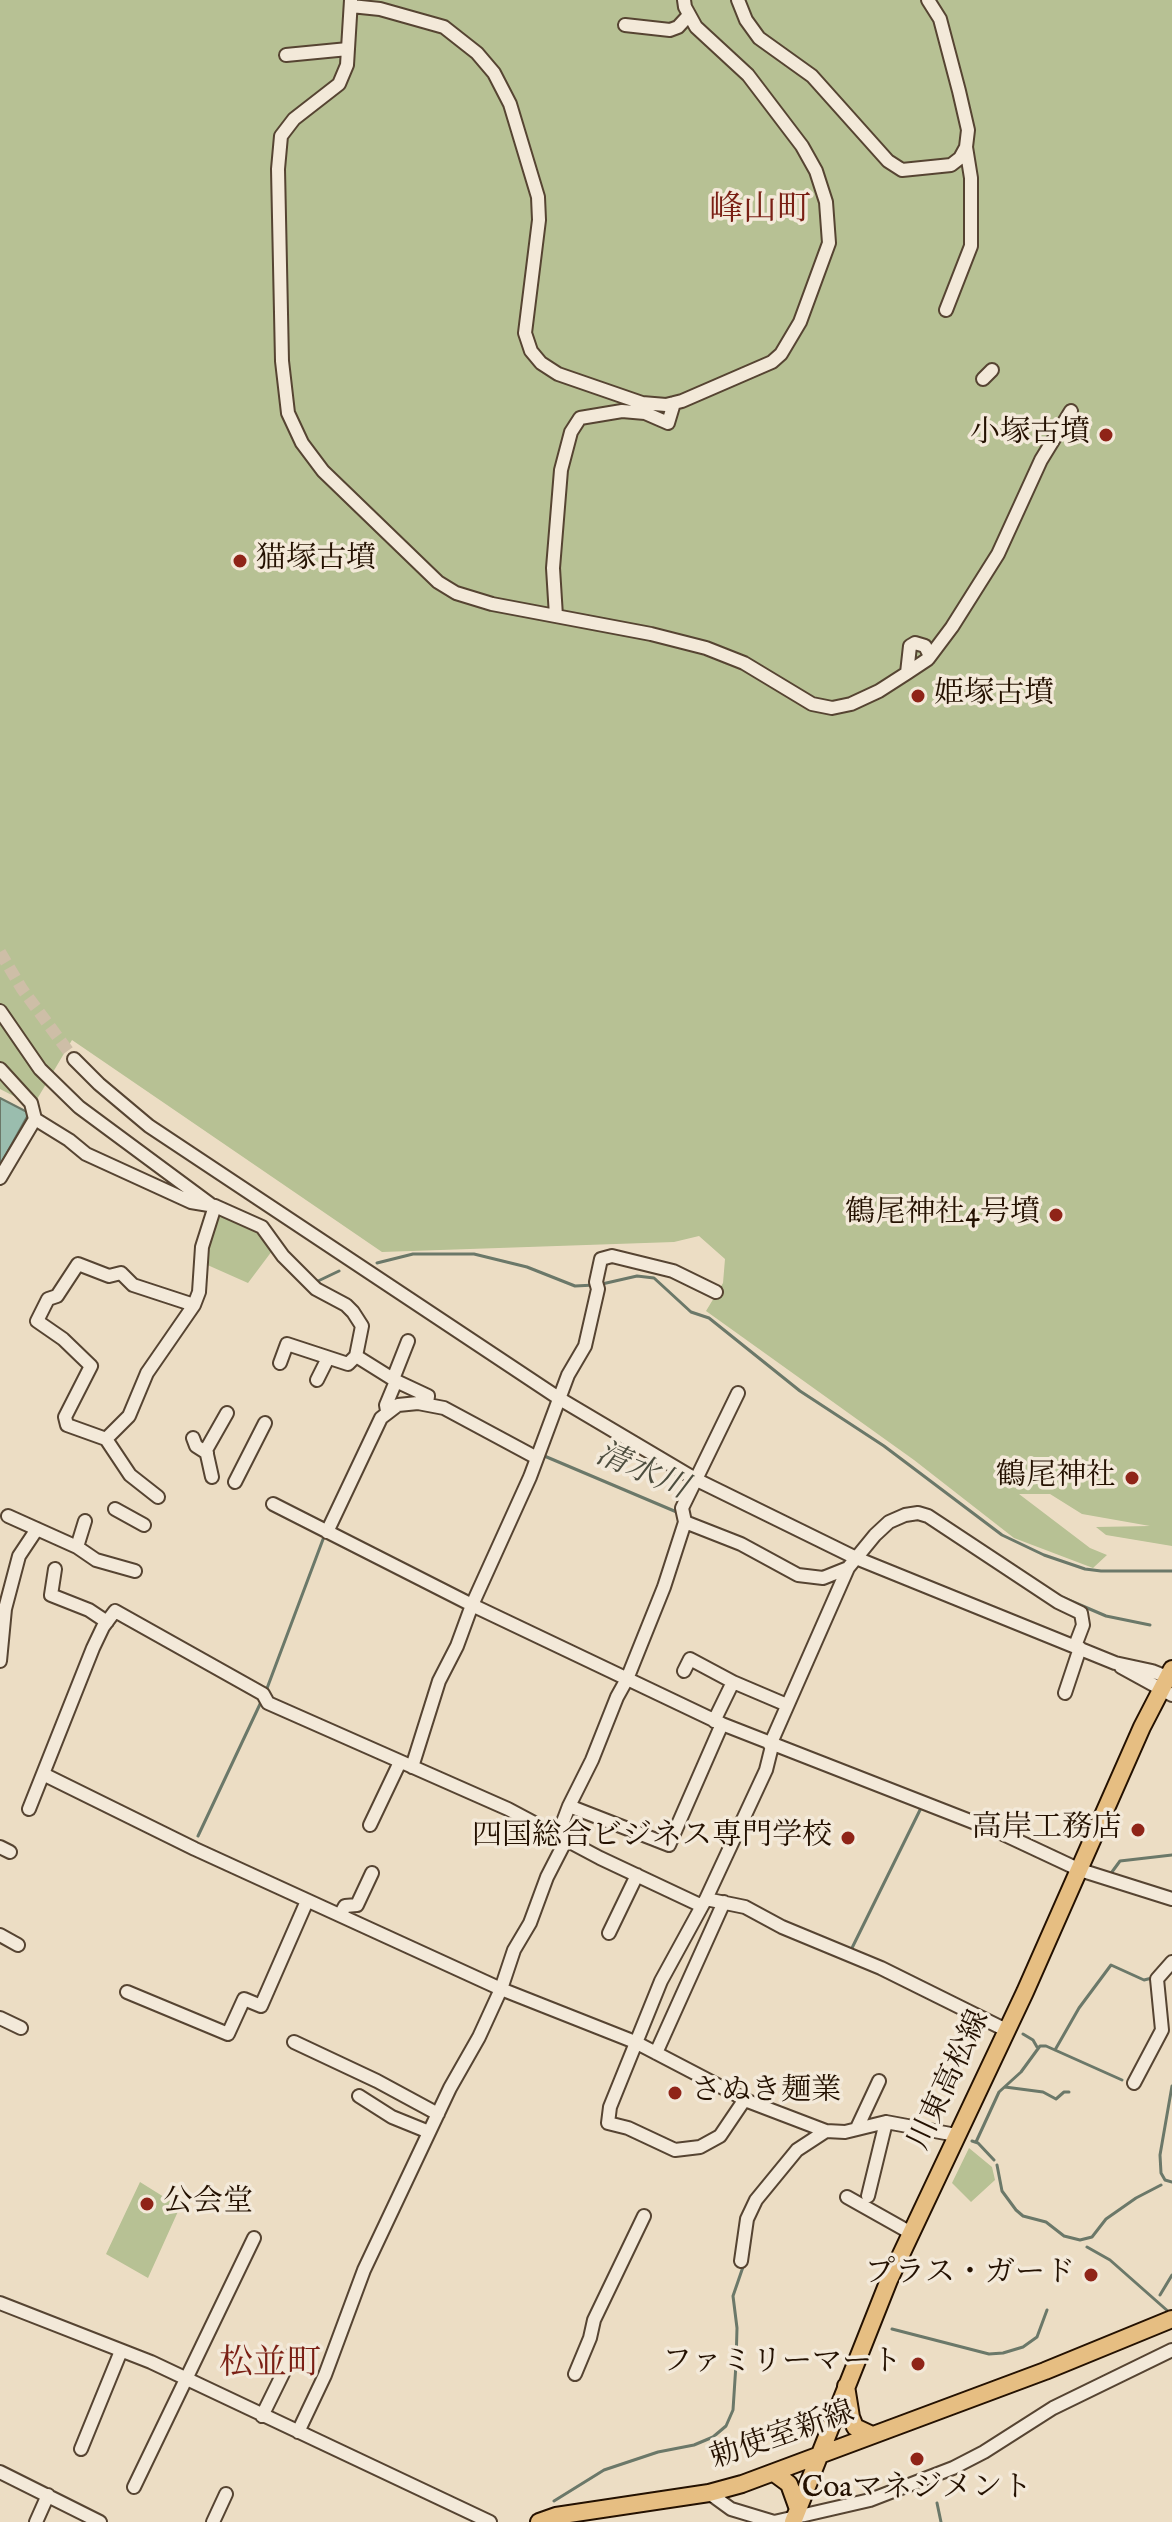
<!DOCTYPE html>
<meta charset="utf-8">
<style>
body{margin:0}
canvas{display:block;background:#ecddc4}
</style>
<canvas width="1172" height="2522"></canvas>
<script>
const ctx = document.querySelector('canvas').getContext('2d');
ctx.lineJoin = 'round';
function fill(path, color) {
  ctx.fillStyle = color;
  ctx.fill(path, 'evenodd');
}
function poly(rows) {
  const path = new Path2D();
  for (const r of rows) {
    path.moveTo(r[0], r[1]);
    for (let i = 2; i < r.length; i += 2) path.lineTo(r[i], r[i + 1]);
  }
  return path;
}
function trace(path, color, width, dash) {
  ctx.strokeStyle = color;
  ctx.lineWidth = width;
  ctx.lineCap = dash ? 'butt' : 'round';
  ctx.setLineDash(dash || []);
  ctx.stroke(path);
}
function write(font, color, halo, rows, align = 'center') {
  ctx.font = font + ' "IM FELL English","Noto Serif JP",serif';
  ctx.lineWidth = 7;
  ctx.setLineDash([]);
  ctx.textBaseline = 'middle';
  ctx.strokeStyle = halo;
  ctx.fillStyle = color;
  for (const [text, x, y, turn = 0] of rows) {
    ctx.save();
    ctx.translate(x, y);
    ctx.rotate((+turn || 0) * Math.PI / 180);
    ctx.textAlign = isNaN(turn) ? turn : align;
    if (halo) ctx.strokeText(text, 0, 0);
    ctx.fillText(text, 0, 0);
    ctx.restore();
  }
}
fill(poly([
 [0,0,1172,0,1172,1546,1106,1535,1096,1527,1150,1526,1082,1514,1050,1494,1019,1494,1090,1548,1107,1555,1093,1568,1014,1538,914,1460,706,1311,723,1283,725,1259,699,1236,674,1242,382,1252,72,1040,33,1106,0,1089],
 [221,1211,253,1225,275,1247,248,1283,203,1263,216,1216],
 [969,2148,992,2167,995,2180,971,2202,952,2183],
 [140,2182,180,2207,148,2278,106,2254]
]), '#b7c194');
const water = poly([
 [0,1098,29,1113,0,1165,0,1098]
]);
fill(water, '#9abdae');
trace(water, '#6b7869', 2);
trace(poly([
 [377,1263,413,1254,474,1254,527,1267,575,1286,595,1285],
 [316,1282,339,1271],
 [602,1284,637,1276,654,1278,691,1312,709,1318,800,1391,884,1446,1002,1535,1044,1555,1085,1569,1101,1571,1172,1571],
 [542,1455,679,1513],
 [1057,1595,1106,1616,1150,1625],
 [266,1691,325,1534],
 [198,1836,261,1702],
 [1109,1876,1120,1861,1172,1855],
 [851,1950,921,1808],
 [1023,2034,1033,2040,1037,2047],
 [1055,2050,1079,2008,1111,1965,1144,1980,1152,1978],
 [1172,2086,1160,2155,1161,2173,1165,2180,1172,2182],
 [1005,2087,1043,2092,1056,2099,1064,2092,1069,2092],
 [972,2141,978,2143,994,2160],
 [976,2142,999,2092,1021,2072,1040,2046,1046,2046,1122,2080],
 [997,2165,1002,2191,1016,2210,1023,2216,1046,2222,1064,2236,1080,2240,1092,2237,1106,2219,1136,2198,1161,2185],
 [1087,2247,1110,2260,1170,2313],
 [1160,2295,1172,2275],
 [892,2329,989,2354,1003,2353,1023,2347,1037,2337,1047,2310],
 [554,2501,604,2470,658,2452,694,2445,713,2437,726,2426,733,2410,736,2364,737,2328,733,2296,744,2264],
 [937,2503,941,2522]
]), '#6b7869', 3);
trace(poly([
 [0,952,22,989,74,1059]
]), '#cebea7', 12, [12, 6]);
const minor = poly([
 [351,0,347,65,339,84,294,119,281,136,278,169,282,361,288,413,302,443,323,471,438,582,456,593,492,604,651,634,706,648,744,663,812,704,832,708,851,704,879,691,907,673,928,659,929,654,925,646,915,643,910,646,907,673],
 [738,0,746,20,759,38,812,76,888,161,902,170,951,165,960,158,966,147,968,130,959,91,940,19,928,0],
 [351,6,380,9,444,27,477,53,494,73,510,104,538,197,539,220,525,333,531,351,541,363,558,374,642,403,666,405,682,401,772,362,781,354,800,322,829,243,826,202,816,171,802,146,748,75,696,27,685,7,684,0],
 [625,25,670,30,678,27,689,15],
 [286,55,348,49],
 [946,310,971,246,971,178,966,147],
 [983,379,992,370],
 [556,616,553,568,561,470,571,432,580,418,622,411,645,413,668,423,674,403],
 [928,659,952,627,998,554,1041,460,1071,411],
 [0,1011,40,1069,79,1107,210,1204],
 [74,1059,99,1084,149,1126,560,1399,695,1479,856,1558,1115,1663,1152,1671,1172,1679],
 [0,1069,31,1103,35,1119,0,1178],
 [35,1119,69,1140,86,1154,191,1202,215,1206,202,1247,199,1292,194,1305,147,1373,129,1416,106,1439],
 [215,1206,262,1227,283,1256,316,1289,346,1305,353,1312,362,1326,356,1356,396,1381,386,1405,387,1411],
 [280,1363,287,1344,348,1364,356,1356],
 [393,1379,408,1341],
 [317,1380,328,1358],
 [396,1381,428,1396,427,1404],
 [193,1438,196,1446,207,1453],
 [212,1477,206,1450,227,1413],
 [235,1482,265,1423],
 [158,1497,130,1475,106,1439,67,1425,65,1417,91,1366,63,1339,37,1321,48,1299,57,1296,78,1264,109,1276,121,1273,133,1285,194,1305],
 [273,1504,472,1605,722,1724,1001,1833,1080,1870,1172,1899],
 [115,1509,144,1525],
 [8,1516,77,1547],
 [85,1521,77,1547,96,1560,135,1571],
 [685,1522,741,1544,798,1575,823,1578,848,1568],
 [327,1532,381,1418,398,1405,418,1403,444,1408,537,1458],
 [55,1569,51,1595,89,1610,107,1622],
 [0,1661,5,1609,19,1556,37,1529],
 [1121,1667,1172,1695],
 [684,1671,690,1659,733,1682],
 [1065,1693,1080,1648],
 [714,1721,733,1682,787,1705],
 [770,1745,848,1568,875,1535,889,1522,905,1515,918,1513,928,1516,1058,1602,1081,1613,1083,1625,1075,1646],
 [412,1767,439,1681,457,1646,472,1605,530,1477,568,1375,585,1346,598,1289,596,1282,601,1259,612,1256,673,1271,716,1292],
 [43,1774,195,1849,501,1989,635,2042,750,2102,826,2131,845,2132,886,2122,956,2135],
 [569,1806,669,1845,722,1724],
 [29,1809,93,1648,103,1627,115,1611,263,1694,268,1703,508,1809,600,1858,702,1906,706,1899,745,1907,782,1927,881,1968,1006,2030],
 [370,1825,400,1762],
 [558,1835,569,1806,592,1760,617,1697,627,1679,664,1587,685,1522,682,1508,738,1393],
 [0,1847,10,1852],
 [706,1899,766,1770,772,1746],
 [702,1906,661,1981,610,2107,608,2123,628,2128,675,2150,700,2147,720,2136,745,2099],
 [340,1915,345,1906,357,1905,372,1873],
 [609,1933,637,1875],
 [0,1935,18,1945],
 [127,1992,228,2034,244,1999,261,2006,307,1901],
 [0,2018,21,2028],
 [294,2042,377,2081,438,2114],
 [656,2053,724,1902],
 [1134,2083,1162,2030,1157,1979,1172,1962],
 [359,2096,392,2117,429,2132],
 [857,2128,879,2081],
 [868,2196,886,2122],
 [847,2197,911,2233],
 [741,2261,747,2219,756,2200,797,2150,826,2131],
 [0,2303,151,2362,490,2522],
 [575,2374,590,2338,594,2320,644,2216],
 [262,2416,293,2353],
 [298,2432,325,2375,364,2270,450,2088,479,2037,501,1989,514,1950,530,1923,547,1877,566,1840],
 [81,2449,121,2351],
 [0,2472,100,2522],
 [134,2487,254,2238],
 [709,2493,731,2509,774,2522,870,2500,953,2468,984,2452,1053,2408,1172,2350],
 [36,2522,48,2495],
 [213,2522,226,2494]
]);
const major = poly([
 [846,2386,851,2417,855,2427,872,2435],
 [774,2473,789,2484,798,2509],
 [539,2522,556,2516,709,2493,742,2484,1045,2371,1172,2319],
 [793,2522,889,2280,1025,1992,1142,1727,1172,1669]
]);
trace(minor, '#564432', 16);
trace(major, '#241101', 20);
trace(minor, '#f3e9d9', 12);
trace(major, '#e6be82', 16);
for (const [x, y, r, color] of [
 [1106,435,8,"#8f2418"],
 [240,561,8,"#8f2418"],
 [918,696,8,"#8f2418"],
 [1056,1215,8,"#8f2418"],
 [1132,1478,8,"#8f2418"],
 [1138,1830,8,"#8f2418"],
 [848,1838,8,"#8f2418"],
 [675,2093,8,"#8f2418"],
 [147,2204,8,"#8f2418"],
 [1091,2275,8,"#8f2418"],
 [918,2364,8,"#8f2418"],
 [917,2459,8,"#8f2418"]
]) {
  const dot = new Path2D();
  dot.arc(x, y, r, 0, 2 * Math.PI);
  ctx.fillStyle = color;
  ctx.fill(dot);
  trace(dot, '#f3e9d9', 3);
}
write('30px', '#241101', '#f3e9d9', [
 ["小塚古墳",1090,435],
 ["猫塚古墳",256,561,"left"],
 ["姫塚古墳",934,696,"left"],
 ["鶴尾神社4号墳",1040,1215],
 ["鶴尾神社",1116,1478],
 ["高岸工務店",1122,1830],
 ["四国総合ビジネス専門学校",832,1838],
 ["さぬき麺業",691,2093,"left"],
 ["公会堂",163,2204,"left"],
 ["プラス・ガード",1075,2275],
 ["ファミリーマート",902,2364],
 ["Coaマネジメント",917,2490,"center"]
], 'right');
write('30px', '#241101', '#f3e9d9', [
 ["川東高松線",951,2081,-65],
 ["勅使室新線",783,2437,-19]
]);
write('italic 32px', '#4d4d3e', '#f3e9d9', [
 ["清水川",641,1473,23]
]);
write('34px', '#7a1f14', '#f3e9d9', [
 ["峰山町",760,212],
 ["松並町",270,2366]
]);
</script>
